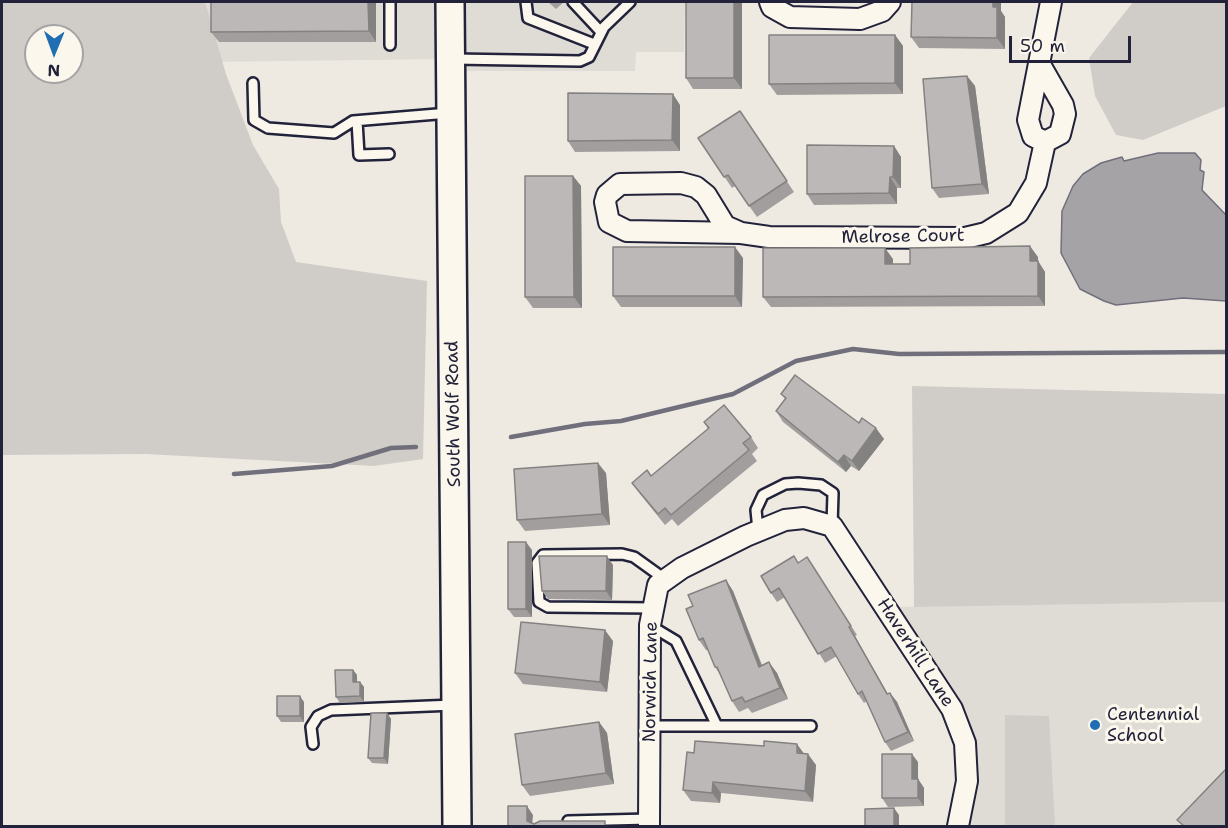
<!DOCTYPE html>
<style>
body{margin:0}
#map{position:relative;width:1228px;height:828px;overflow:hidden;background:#eeeae2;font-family:"Shantell Sans",sans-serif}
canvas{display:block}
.frame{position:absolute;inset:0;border:3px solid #22223b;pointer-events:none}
.north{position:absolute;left:24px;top:24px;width:60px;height:60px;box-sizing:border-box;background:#fbf7ec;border:2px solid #a4a2a5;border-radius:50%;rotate:181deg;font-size:16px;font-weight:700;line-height:24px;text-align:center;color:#22223b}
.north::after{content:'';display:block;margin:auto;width:21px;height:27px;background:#1f6fb2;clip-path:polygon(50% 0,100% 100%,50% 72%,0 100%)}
.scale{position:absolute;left:1009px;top:36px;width:122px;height:27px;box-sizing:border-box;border:3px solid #22223b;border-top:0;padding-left:8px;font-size:18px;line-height:21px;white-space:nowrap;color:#22223b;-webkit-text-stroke:4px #fbf7ec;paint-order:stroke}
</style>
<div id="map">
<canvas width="1228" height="828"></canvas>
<div class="frame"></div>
<div class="north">N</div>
<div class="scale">50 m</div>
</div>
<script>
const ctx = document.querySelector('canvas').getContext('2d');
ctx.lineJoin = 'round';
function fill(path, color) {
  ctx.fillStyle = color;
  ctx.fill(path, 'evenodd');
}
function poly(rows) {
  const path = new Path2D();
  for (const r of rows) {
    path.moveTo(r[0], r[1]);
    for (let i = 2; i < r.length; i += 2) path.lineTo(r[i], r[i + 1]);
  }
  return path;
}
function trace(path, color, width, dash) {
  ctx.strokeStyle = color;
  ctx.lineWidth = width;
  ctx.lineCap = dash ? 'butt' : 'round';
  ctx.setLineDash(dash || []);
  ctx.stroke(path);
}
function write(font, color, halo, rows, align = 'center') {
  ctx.font = font + ' "Shantell Sans",sans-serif';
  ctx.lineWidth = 6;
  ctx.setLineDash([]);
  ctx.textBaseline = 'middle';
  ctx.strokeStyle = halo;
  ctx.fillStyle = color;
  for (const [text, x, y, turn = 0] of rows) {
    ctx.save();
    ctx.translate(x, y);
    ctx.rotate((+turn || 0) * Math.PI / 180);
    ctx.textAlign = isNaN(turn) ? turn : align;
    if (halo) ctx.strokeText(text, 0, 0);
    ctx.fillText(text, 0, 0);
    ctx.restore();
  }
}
fill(poly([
 [206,2,443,2,443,59,207,62],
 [456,2,685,2,684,52,636,52,635,71,456,71],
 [1226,602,1226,826,963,826,970,743,892,607]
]), '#dfdbd5');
fill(poly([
 [2,2,205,2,226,74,253,145,279,189,281,222,296,262,427,281,423,459,374,466,145,454,2,455],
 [36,36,72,36,72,72,36,72],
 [1133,2,1226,2,1226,106,1143,140,1116,135,1095,96,1089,58],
 [912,386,1226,394,1226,602,914,607],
 [1005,715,1049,716,1055,826,1005,826]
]), '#d0cdc9');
const water = poly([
 [1158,153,1195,153,1201,160,1200,170,1204,172,1202,190,1226,215,1226,301,1183,298,1116,305,1104,301,1080,289,1061,253,1062,211,1073,186,1083,174,1101,163,1122,157,1124,161,1158,153]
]);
fill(water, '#a6a3a7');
trace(water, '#716f7c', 1.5);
trace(poly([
 [511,437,585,424,621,421,733,394,796,361,853,349,899,354,1226,352],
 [234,474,332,466,391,448,416,447]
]), '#716f7c', 4.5);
const service = poly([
 [390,2,390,45],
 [526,2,528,18,594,44],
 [573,2,601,32],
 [453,59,580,61,589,57,604,27,630,2],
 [253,83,254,120,268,128,334,133,353,121,449,113],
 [357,121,359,155,389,154],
 [758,530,756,510,763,495,785,484,798,483,821,485,833,493,832,526],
 [654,608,548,607,539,602,537,563,543,555,622,554,634,557,666,580],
 [651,626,676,641,717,726],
 [650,726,811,726],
 [313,744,311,727,318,716,331,710,454,705],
 [568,821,649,819]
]);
const minor = poly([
 [770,2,772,7,790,17,860,19,882,11,890,2],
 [1039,63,1063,105,1065,114,1060,134,1045,142,1033,136,1028,120,1051,2],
 [741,233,627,231,609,222,605,202,607,195,620,184,681,183,696,187,706,195,725,226,741,233,769,237,965,238,986,233,1018,213,1036,183,1045,142],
 [649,826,650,625,658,585,682,568,746,536,785,520,804,518,832,526,952,709,965,743,967,781,958,826]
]);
const secondary = poly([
 [450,2,457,826]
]);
trace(service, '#22223b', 14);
trace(minor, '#22223b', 24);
trace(secondary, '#22223b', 32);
trace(service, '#fbf7ec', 9);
trace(minor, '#fbf7ec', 20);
trace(secondary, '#fbf7ec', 27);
fill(poly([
 [211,2,375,2,376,3,376,42,219,42,211,32],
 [548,2,564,2,556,9],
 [686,2,742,2,742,89,693,89,686,78],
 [912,2,1001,2,1001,11,1005,17,1005,49,919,48,911,37],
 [895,35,903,46,903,94,777,95,769,84],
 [967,76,975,86,989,194,939,198,932,188],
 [680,105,680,151,575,152,568,141],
 [740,111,794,192,757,217,735,186,732,188,698,138],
 [894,146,901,157,901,188,897,188,897,204,814,205,807,194],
 [573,176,581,186,582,308,533,308,525,297],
 [1038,257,1038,261,1045,272,1045,306,771,307,763,297,893,259,893,264,910,264],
 [743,258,742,307,621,307,613,296],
 [781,394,859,423,884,439,859,471,851,466,846,472,783,422,776,411,785,399],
 [704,422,751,437,758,448,752,454,757,461,678,526,672,519,665,525,640,494,632,483,651,476,708,429],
 [606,473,610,525,525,531,517,520],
 [532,550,532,617,514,617,508,609],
 [798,562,813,566,857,635,855,636,888,694,890,693,897,702,914,741,891,751,885,742,867,701,864,703,858,694,837,656,825,663,785,597,777,602,771,593],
 [613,565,612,600,548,599,542,591],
 [726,580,733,591,762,665,777,673,788,699,752,713,748,708,739,712,732,701,721,676,715,667,708,650,706,650,699,640,693,606],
 [613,641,607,692,523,684,515,673],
 [353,670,357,675,357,682,360,682,364,687,364,702,340,703,336,697],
 [304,702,304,722,281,722,277,716],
 [387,713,391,719,388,764,372,763,368,758],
 [599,722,607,733,614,784,530,796,522,785],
 [694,753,804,754,816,765,813,802,721,793,720,803,691,801,683,790],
 [918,762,918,779,924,788,924,806,888,807,882,798]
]), '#a29e9e');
fill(poly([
 [368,2,375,2,376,3,376,42,369,31],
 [734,2,742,2,742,89,734,78],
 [993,2,1001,2,1001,11,1005,17,1005,49,997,38],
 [895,35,903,46,903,94,895,83],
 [967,76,975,86,989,194,982,184],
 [673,94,680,105,680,151,672,140],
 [894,146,901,157,901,188,893,177],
 [573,176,581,186,582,308,574,297],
 [890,177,897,188,897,204,889,193],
 [1030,246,1038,257,1038,271,1030,261],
 [735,247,743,258,742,307,735,296],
 [885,248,893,259,893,274,885,264],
 [1038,261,1045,272,1045,306,1038,296],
 [876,428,884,439,859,471,852,461],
 [844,455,851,466,846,472,838,462],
 [598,463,606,473,610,525,602,514],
 [526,542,532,550,532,617,526,609],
 [607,556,613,565,612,600,606,591],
 [726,580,733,591,766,677,759,667],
 [849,627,855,636,893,703,887,694],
 [605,630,613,641,607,692,600,682],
 [769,662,777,673,788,699,780,688],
 [353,670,357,675,357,688,353,682],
 [360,682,364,687,364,702,360,696],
 [890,693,897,702,914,741,908,732],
 [300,696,304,702,304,722,300,716],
 [387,713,391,719,388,764,384,758],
 [599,722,607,733,614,784,606,773],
 [797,744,805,755,797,753],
 [808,754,816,765,813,802,805,791],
 [912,754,918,762,918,788,912,779],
 [918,779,924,788,924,806,918,798],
 [713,782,721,793,720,803,712,793],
 [527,806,533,815,532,826,527,821],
 [894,808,899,815,899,826,894,826]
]), '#848181');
const building = poly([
 [211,2,368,2,369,31,211,32,211,2],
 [686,2,734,2,734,78,686,78,686,2],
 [912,2,993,2,993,7,997,7,997,38,911,37,912,2],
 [769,35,895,35,895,83,769,84,769,35],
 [967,76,982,184,932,188,923,79,967,76],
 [568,93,673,94,672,140,568,141,568,93],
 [740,111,787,181,749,206,728,175,724,177,698,138,740,111],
 [807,145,894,146,893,177,890,177,889,193,807,194,807,145],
 [525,176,573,176,574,297,525,297,525,176],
 [1030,246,1030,261,1038,261,1038,296,763,297,763,248,885,248,885,264,910,264,910,248,1030,246],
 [613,247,735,247,735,296,613,296,613,247],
 [795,375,859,423,862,418,876,428,852,461,844,455,838,462,776,411,786,398,781,394,795,375],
 [724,405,751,437,743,443,749,450,671,515,665,508,658,514,632,483,647,470,651,476,709,428,704,422,724,405],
 [598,463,602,514,517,520,514,469,598,463],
 [508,542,526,542,526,609,508,609,508,542],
 [539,556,607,556,606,591,542,591,539,556],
 [794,556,798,563,807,557,851,626,849,627,887,694,890,693,908,732,885,742,862,691,858,694,831,647,818,654,779,588,771,593,761,576,794,556],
 [726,580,759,667,769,662,780,688,745,702,742,697,732,701,717,667,715,667,703,638,699,640,686,609,693,606,688,595,726,580],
 [521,622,605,630,600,682,515,673,521,622],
 [335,670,353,670,353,682,360,682,360,696,336,697,335,670],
 [277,696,300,696,300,716,277,716,277,696],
 [371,713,387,713,384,758,368,758,371,713],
 [599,722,606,773,522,785,515,734,599,722],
 [695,741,764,746,764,741,797,744,797,753,808,754,805,791,713,782,712,793,683,790,687,752,694,753,695,741],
 [882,754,912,754,912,779,918,779,918,798,882,798,882,754],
 [1225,770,1227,771,1227,826,1184,826,1177,820,1225,770],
 [508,806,527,806,527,821,534,824,540,821,605,821,605,826,508,826,508,806],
 [894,808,894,826,865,826,865,809,894,808]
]);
fill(building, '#bcb8b8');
trace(building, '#848181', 1.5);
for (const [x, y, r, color] of [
 [1095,725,6,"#1f6fb2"]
]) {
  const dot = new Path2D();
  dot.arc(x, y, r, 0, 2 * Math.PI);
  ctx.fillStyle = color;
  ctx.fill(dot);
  trace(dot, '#fbf7ec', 2);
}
write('18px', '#22223b', '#fbf7ec', [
 ["Melrose Court",903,237,-1],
 ["South Wolf Road",454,414,-91],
 ["Haverhill Lane",915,653,57],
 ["Norwich Lane",651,682,-89]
]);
write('18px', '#22223b', '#fbf7ec', [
 ["Centennial",1107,715],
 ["School",1107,736]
], 'left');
</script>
